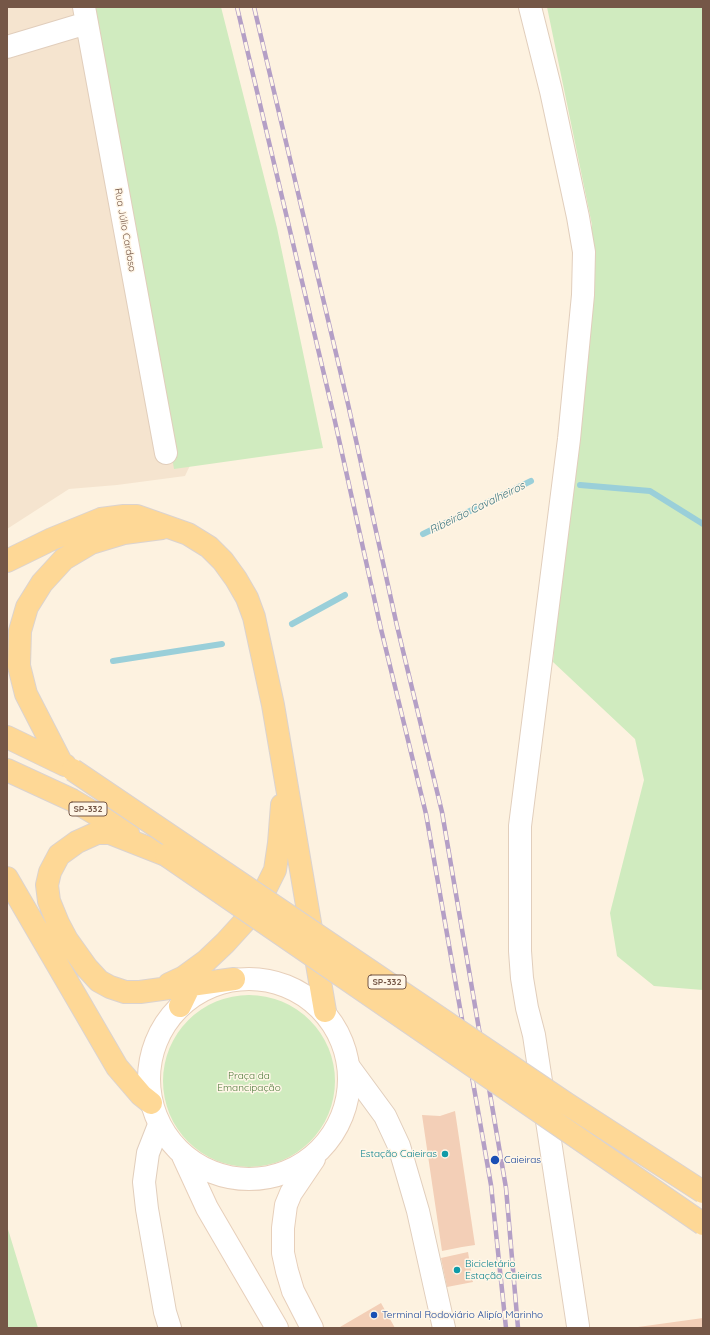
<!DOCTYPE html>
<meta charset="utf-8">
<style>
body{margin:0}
#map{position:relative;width:710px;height:1335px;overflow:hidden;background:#fdf2e0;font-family:Quicksand,sans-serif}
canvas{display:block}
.frame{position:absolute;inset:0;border:8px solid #755747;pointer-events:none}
</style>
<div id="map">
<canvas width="710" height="1335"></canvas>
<div class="frame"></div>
</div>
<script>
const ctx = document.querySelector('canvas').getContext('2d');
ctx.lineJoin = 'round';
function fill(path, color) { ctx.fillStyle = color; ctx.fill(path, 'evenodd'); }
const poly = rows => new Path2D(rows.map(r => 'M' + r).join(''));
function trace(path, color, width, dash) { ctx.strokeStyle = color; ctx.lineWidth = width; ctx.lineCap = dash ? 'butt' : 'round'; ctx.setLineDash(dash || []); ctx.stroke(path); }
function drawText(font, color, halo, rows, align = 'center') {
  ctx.font = font + ' Quicksand,sans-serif'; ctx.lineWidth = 3; ctx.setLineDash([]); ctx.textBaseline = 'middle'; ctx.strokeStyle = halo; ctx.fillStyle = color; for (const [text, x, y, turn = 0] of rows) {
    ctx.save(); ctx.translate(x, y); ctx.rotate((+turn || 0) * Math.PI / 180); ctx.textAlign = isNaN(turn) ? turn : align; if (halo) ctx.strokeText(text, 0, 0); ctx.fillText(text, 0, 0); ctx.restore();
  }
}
fill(poly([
 [7,7,162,7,194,457,185,476,117,485,69,489,7,529]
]), '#f5e4cf');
fill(poly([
 [87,7,221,7,277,228,323,448,174,469,125,168],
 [547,7,703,7,703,990,654,986,617,956,610,913,644,780,635,739,553,662,592,225],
 '163 1081a86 86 0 1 1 172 0a86 86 0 1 1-172 0Z',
 [7,1226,38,1328,7,1328]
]), '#d0ebbf');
trace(poly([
 [580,485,650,491,703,524],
 [423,534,531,481],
 [292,624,345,595],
 [113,661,222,644]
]), '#9acfd9', 6);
fill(poly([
 [455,1111,475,1245,462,1247,442,1251,422,1115,440,1116],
 [468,1252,473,1282,447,1287,441,1258],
 [381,1303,395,1328,340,1328,340,1327],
 [703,1318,703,1328,638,1328,638,1327]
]), '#f3cfb7');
const street = poly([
 [84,7,166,453],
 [530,7,551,91,578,217,584,252,583,295,569,439,520,826,520,951,522,978,527,1008,534,1035,578,1326],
 [7,47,87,23],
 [349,1067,385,1116,399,1146,418,1211,444,1328],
 [159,1125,148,1153,144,1182,147,1209,165,1312,170,1328]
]);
const secondary = poly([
 '149 1079a100 100 0 1 1 200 0a100 100 0 1 1-200 0Z',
 [183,1156,207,1208,277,1328],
 [312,1328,293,1291,287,1271,283,1253,283,1228,286,1205,291,1193,314,1159]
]);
const primary = poly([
 [7,561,52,539,101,519,124,516,137,516,188,534,209,547,223,561,236,579,247,598,254,617,273,705,325,1011],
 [7,737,65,765],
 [61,762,26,694,19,666,20,631,27,607,42,583,64,559,91,543,124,533,162,528],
 [7,770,72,800,128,833],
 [166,855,110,833,97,833,77,842,59,855,50,872,47,885,49,901,58,923,67,940,87,968,99,981,110,987,125,992,140,992,234,979],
 [7,878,117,1067,141,1095,151,1103],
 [169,984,184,977,206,961,225,943,245,921,264,892,275,870,279,843,282,805],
 [180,1006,195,975]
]);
trace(street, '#e1cebc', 24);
trace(secondary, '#e7cfba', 24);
trace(primary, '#dbd3cf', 24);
trace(street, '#fff', 22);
trace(secondary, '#fff', 22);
trace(primary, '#fed896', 22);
const rail = poly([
 [237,7,332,408,381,629,426,814,491,1185,506,1328],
 [254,7,348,404,397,626,442,812,506,1188,518,1328]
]);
trace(rail, '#b49fc6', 4.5);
trace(rail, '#fff6e7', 3, [9]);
const primaryBridge = poly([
 [73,770,567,1104,703,1192],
 [166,855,703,1224]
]);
trace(primaryBridge, '#dbd3cf', 24, []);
trace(primaryBridge, '#fed896', 22);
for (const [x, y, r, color] of [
 [445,1154,4,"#0f9aa8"],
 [495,1160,5,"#1a4fb4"],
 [457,1270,4,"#0f9aa8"],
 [374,1315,4,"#1a4fb4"]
]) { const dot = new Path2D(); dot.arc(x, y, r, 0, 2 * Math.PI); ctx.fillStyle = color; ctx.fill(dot); trace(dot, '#fff6e7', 1.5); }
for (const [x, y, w] of [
 [88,809,38],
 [387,982,38]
]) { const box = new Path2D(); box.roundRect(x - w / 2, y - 7, w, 14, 3); ctx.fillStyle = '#fff6e7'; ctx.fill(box); trace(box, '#755747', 1); }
drawText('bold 9px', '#755747', null, [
 ["SP-332",88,809],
 ["SP-332",387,982]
]);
drawText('10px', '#755747', '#fff6e7', [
 ["Rua Júlio Cardoso",125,230,80]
]);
drawText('10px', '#507b3e', '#fff6e7', [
 ["Praça da",249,1076],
 ["Emancipação",249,1088]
]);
drawText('10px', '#0d838f', '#fff6e7', [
 ["Estação Caieiras",437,1154],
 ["Bicicletário",465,1264,"left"],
 ["Estação Caieiras",465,1276,"left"]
], 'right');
drawText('10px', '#164399', '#fff6e7', [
 ["Caieiras",504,1160],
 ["Terminal Rodoviário Alipío Marinho",382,1315]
], 'left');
drawText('italic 11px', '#3d7782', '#fff6e7', [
 ["Ribeirão Cavalheiros",477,508,-26]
]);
</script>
